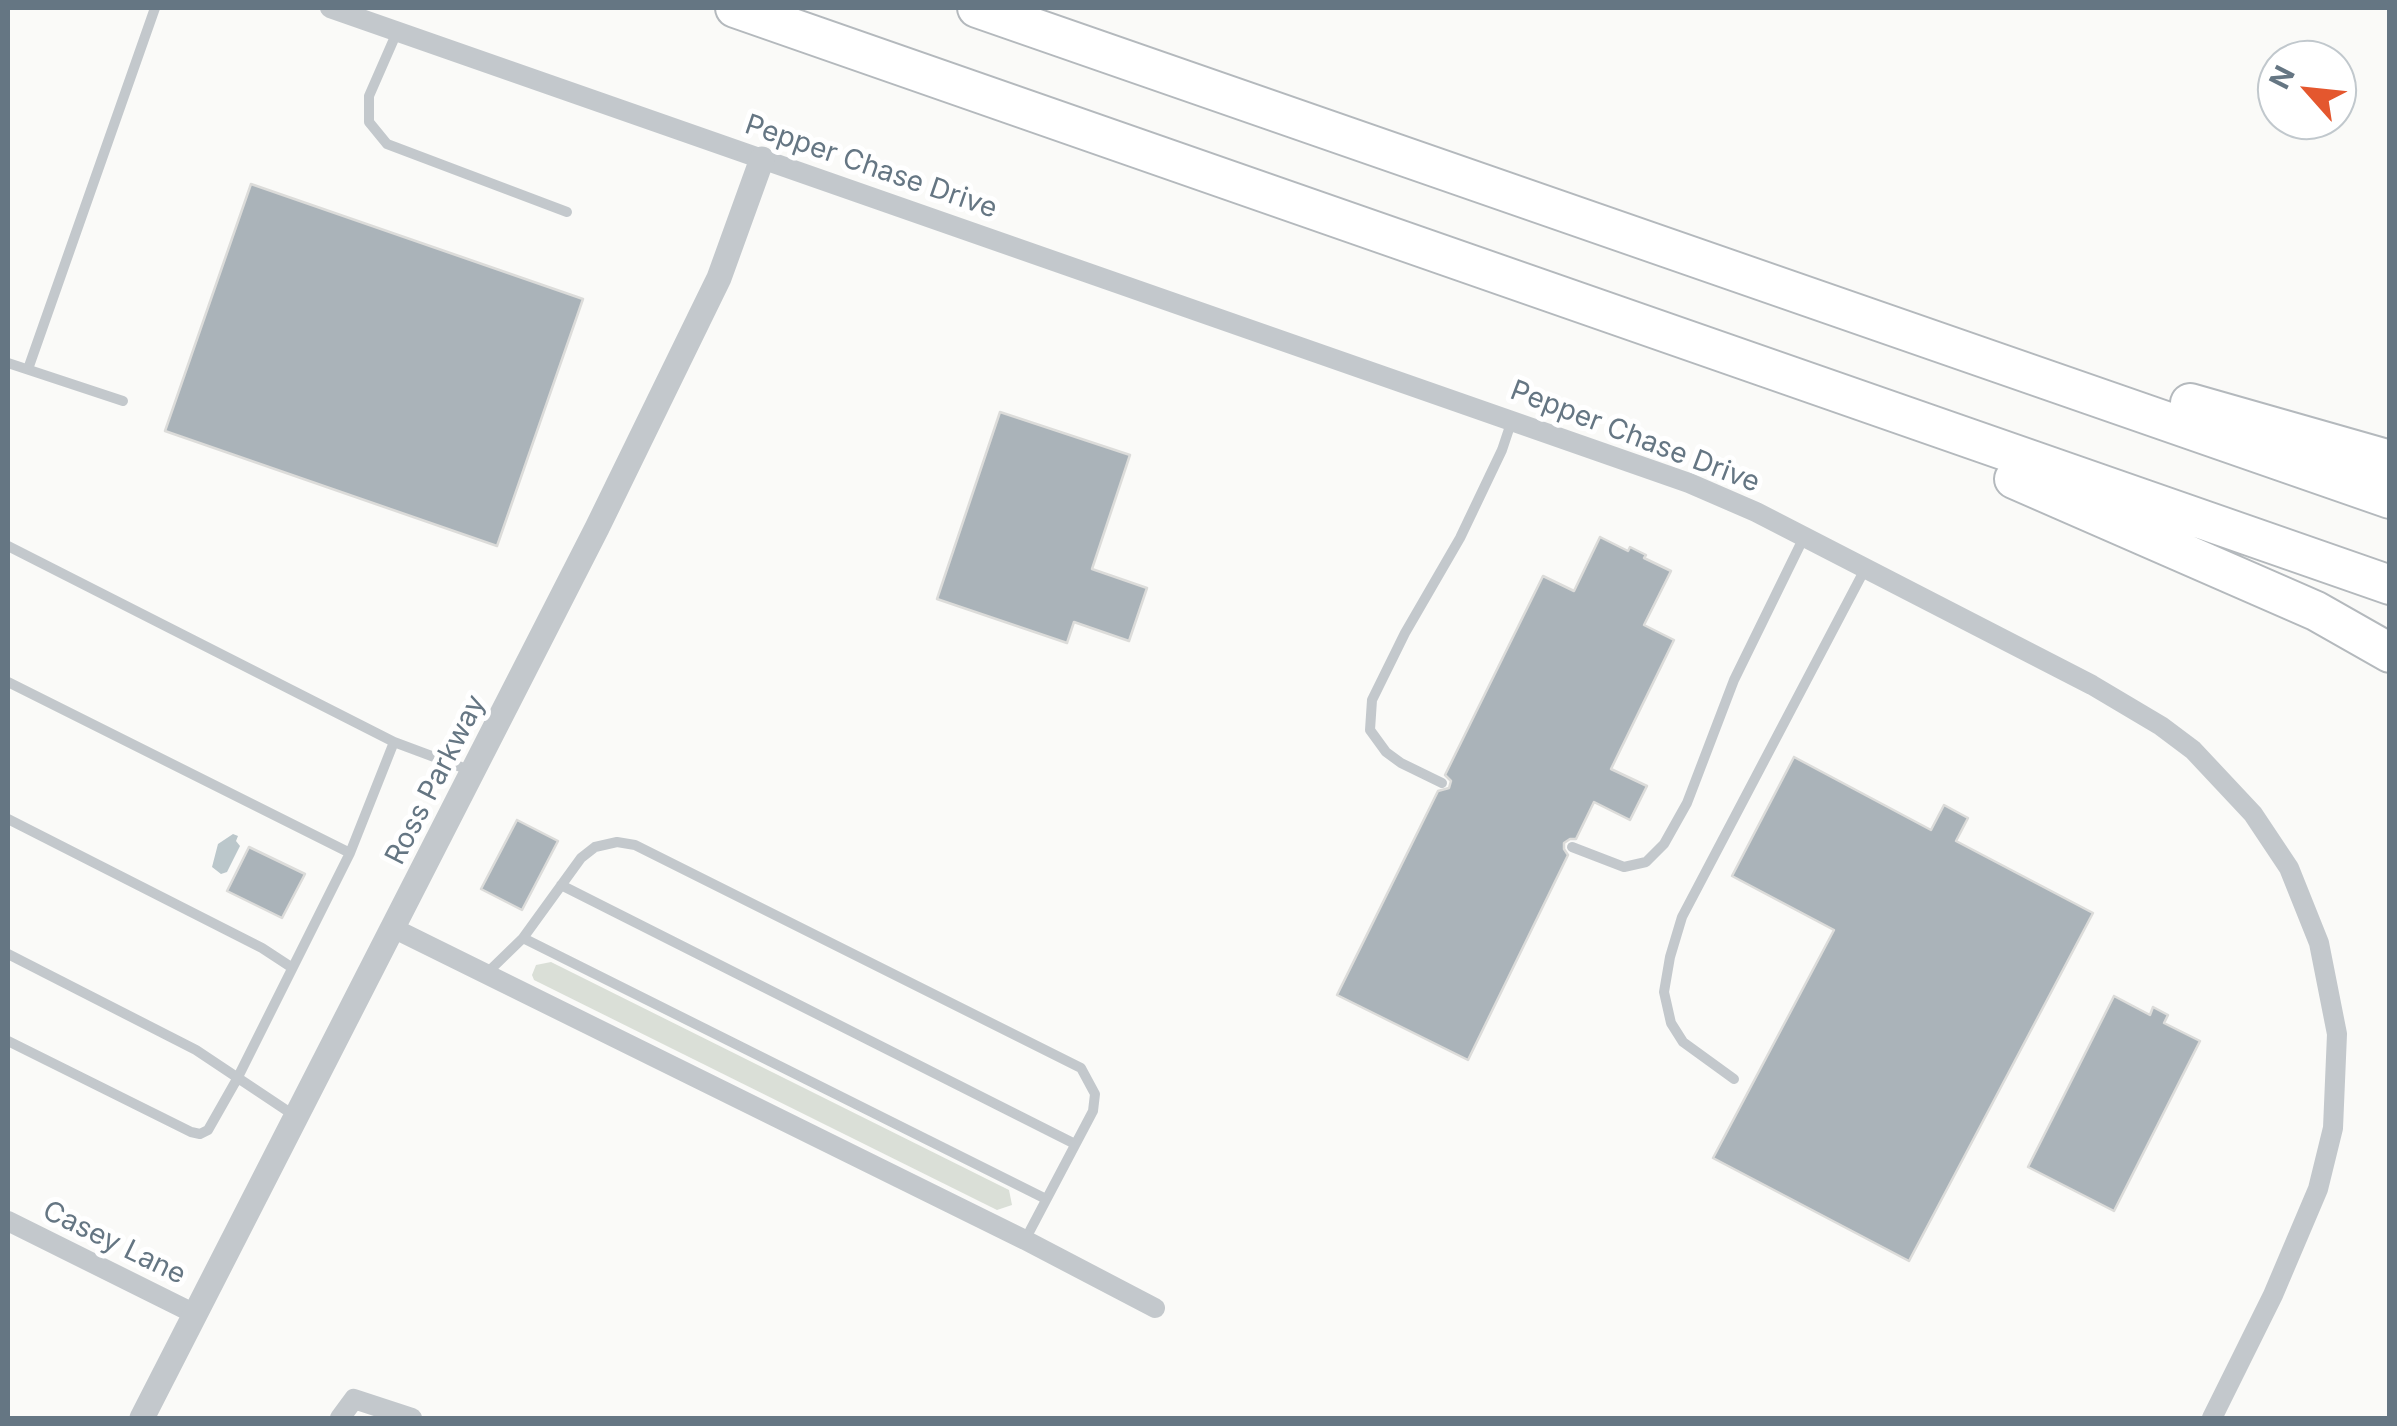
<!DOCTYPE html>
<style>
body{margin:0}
#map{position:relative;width:2397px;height:1426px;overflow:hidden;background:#fafaf8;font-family:Inter,sans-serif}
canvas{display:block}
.frame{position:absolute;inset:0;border:10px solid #657683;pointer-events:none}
.north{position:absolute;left:2257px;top:40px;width:100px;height:100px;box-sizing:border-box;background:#fff;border:2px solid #c1c8cd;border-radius:50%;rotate:297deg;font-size:28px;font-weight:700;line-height:40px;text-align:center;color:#657683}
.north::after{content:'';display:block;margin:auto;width:35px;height:45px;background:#e4572e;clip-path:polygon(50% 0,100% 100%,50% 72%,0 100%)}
</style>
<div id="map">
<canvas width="2397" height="1426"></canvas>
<div class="frame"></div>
<div class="north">N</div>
</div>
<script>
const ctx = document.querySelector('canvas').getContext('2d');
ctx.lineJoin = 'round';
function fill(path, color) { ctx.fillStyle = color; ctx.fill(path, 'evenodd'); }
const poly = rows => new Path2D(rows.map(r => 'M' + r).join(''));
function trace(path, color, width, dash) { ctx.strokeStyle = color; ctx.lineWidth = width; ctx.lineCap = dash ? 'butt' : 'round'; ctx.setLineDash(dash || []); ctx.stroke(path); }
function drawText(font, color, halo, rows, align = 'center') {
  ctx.font = font + ' Inter,sans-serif'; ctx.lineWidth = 10; ctx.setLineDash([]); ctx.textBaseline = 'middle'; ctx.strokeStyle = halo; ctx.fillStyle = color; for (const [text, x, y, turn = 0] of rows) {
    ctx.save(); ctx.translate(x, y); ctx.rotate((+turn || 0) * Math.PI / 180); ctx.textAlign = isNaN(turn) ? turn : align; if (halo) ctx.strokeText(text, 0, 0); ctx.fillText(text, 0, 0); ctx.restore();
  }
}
fill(poly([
 [551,962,1009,1190,1012,1205,997,1210,534,980,532,975,536,965]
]), '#dadfd7');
fill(poly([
 [233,834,238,836,236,841,240,846,227,872,221,874,212,867,218,844]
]), '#bbc7cb');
const building = poly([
 [251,184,583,299,497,546,165,431,251,184],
 [1000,412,1130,455,1092,569,1147,588,1129,641,1074,622,1067,643,937,599,1000,412],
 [1600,537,1628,551,1630,547,1646,555,1644,558,1671,571,1644,625,1674,640,1611,769,1647,786,1630,820,1594,802,1576,839,1570,839,1564,843,1564,849,1568,855,1468,1060,1337,995,1438,791,1449,788,1451,781,1445,775,1543,576,1574,591,1600,537],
 [1794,757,1931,830,1944,805,1968,818,1956,841,2093,913,1909,1261,1713,1158,1834,930,1732,876,1794,757],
 [517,820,558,841,522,910,481,889,517,820],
 [249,847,305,874,282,918,227,891,249,847],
 [2114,996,2150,1015,2153,1007,2168,1015,2164,1023,2200,1041,2114,1211,2028,1167,2114,996]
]);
fill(building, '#aab3b9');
trace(building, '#dcdcda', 2.5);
const motorway = poly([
 [735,8,2390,585],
 [977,8,2390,499],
 [2190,403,2390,460],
 [2014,479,2316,611,2390,653]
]);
trace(motorway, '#b4b9bd', 42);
trace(poly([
 [397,32,369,96,369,122,387,144,567,212],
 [8,363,123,401],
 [28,369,155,8],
 [8,546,394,742,469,770],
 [8,682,350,853],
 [1442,783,1401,763,1386,752,1370,730,1372,700,1405,633,1460,538,1502,450,1512,420],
 [8,819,262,948,291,967],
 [1572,847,1624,867,1646,862,1664,844,1687,803,1734,680,1804,537],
 [561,885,1075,1144],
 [523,938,1046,1199],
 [8,954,196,1050,295,1116],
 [487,973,523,938,581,858,595,847,617,842,635,845,1081,1068,1095,1094,1093,1111,1025,1240],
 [8,1041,191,1132,200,1134,208,1130,237,1079,350,853,394,742],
 [1734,1079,1683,1042,1671,1023,1664,992,1670,957,1682,917,1865,569]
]), '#c3c8cc', 10);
trace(poly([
 [330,8,1689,483,1756,512,2092,685,2161,726,2193,750,2253,814,2289,868,2319,943,2337,1034,2333,1128,2318,1189,2273,1295,2212,1418],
 [393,928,1025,1240,1155,1308],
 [8,1221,195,1314],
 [340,1418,354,1399,412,1418]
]), '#c3c8cc', 20);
trace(poly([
 [142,1418,597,528,719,278,762,159]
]), '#c3c8cc', 25);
trace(motorway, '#fff', 38);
drawText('28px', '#657683', '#fff', [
 ["Pepper Chase Drive",871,167,19],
 ["Pepper Chase Drive",1635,437,21],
 ["Ross Parkway",436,780,-63],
 ["Casey Lane",114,1243,26]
]);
</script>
